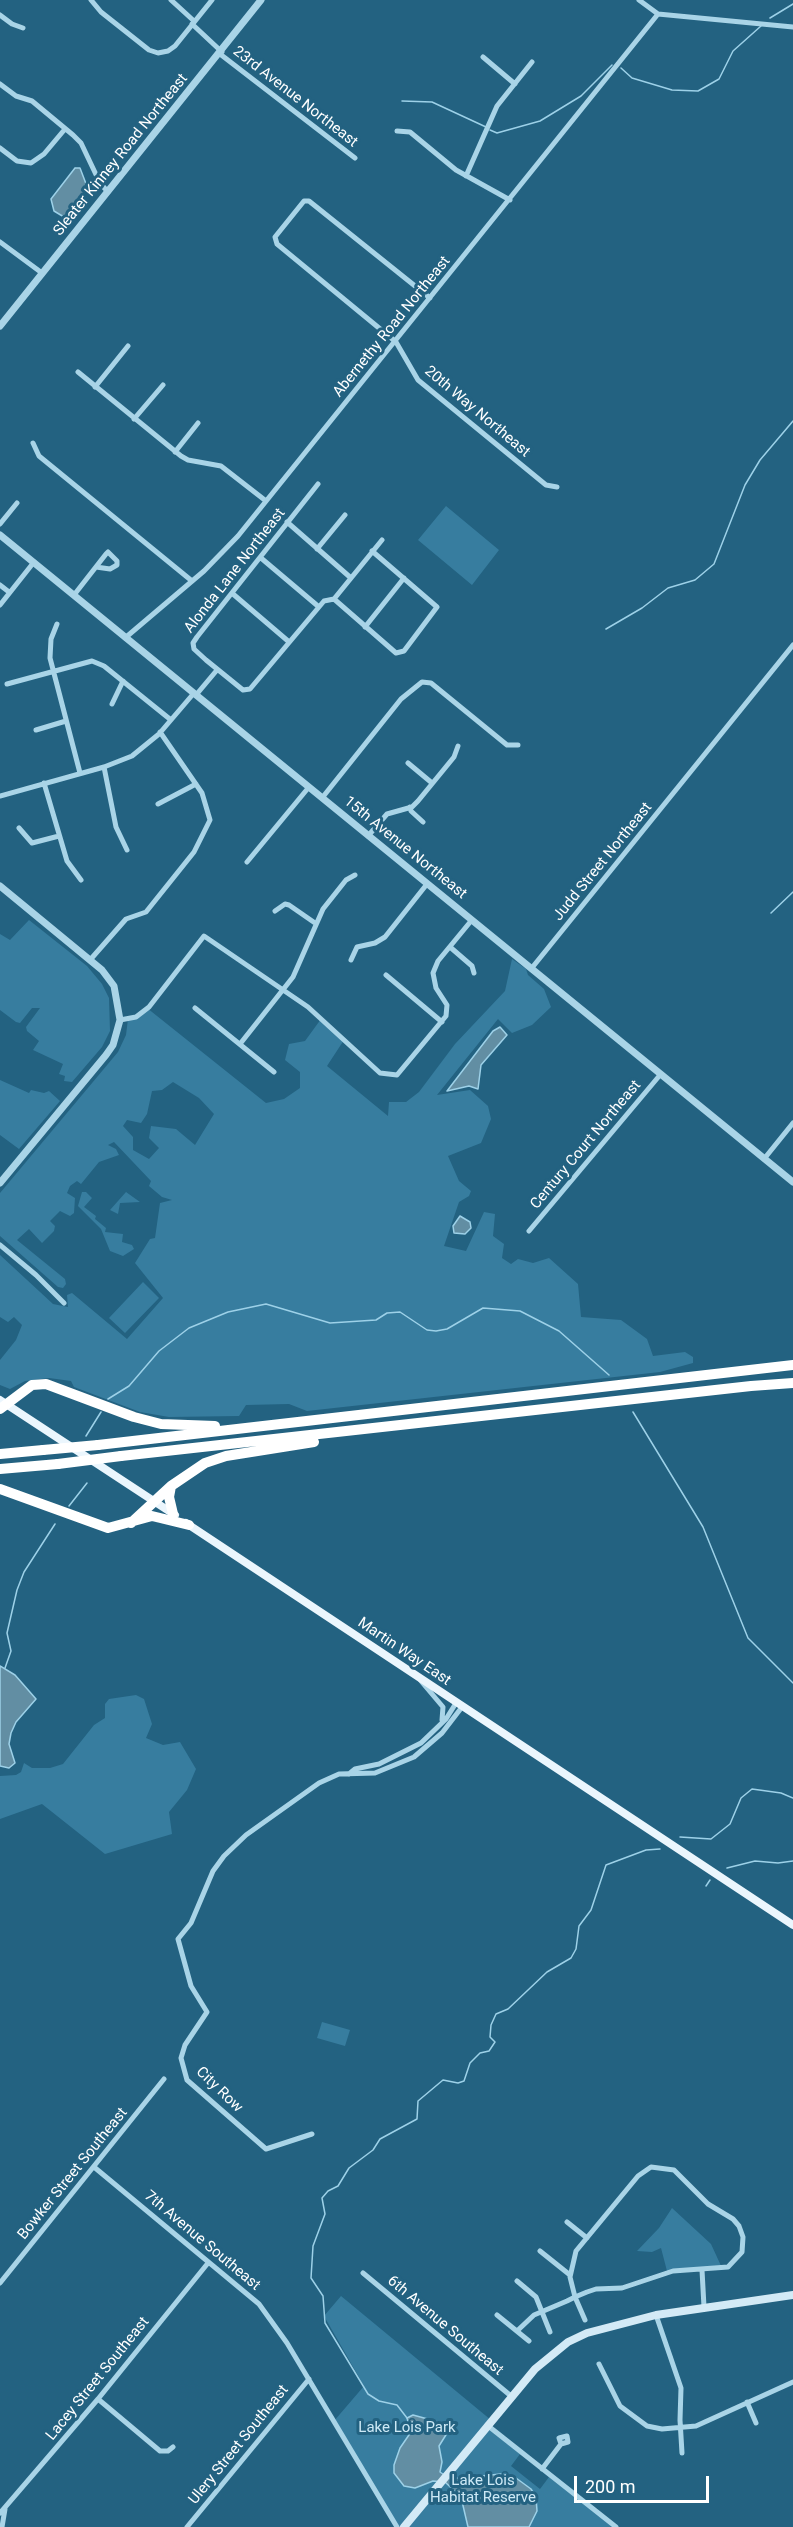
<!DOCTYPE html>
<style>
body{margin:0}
#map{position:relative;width:793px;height:2527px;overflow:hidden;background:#236281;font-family:Roboto,sans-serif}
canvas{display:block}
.scale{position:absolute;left:574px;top:2476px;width:135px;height:27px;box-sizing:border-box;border:3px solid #fff;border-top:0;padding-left:8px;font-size:18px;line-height:21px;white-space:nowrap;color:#fff;-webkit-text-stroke:4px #236281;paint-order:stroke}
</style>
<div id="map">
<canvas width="793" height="2527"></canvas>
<div class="scale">200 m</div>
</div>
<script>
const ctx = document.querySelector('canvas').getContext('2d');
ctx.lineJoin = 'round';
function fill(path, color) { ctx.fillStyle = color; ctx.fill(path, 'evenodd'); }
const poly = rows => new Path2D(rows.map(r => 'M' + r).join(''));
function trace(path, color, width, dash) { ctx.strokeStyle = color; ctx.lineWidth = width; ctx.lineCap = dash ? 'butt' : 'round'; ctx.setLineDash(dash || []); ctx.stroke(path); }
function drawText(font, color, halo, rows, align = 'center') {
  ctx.font = font + ' Roboto,sans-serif'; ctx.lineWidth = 6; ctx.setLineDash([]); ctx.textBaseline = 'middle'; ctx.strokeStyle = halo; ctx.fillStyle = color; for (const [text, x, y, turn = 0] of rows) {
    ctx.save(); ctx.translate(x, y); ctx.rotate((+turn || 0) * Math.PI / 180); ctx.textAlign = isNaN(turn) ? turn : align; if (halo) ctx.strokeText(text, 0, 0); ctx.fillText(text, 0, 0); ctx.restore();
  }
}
fill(poly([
 [446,506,499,550,472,585,418,540],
 [29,920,87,966,102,984,109,998,110,1031,102,1047,72,1082,64,1081,65,1076,59,1074,63,1064,33,1050,39,1041,27,1031,26,1027,40,1008,32,1008,20,1023,16,1022,0,1010,0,934,10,940],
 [512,959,526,969,528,975,544,989,551,1007,532,1025,512,1033,498,1019,437,1095,470,1090,488,1106,491,1119,481,1143,448,1156,459,1181,471,1191,469,1196,459,1202,444,1246,466,1251,484,1212,495,1214,493,1236,504,1244,502,1258,511,1264,518,1259,533,1263,549,1258,578,1284,581,1317,621,1320,647,1339,653,1356,685,1352,693,1357,693,1363,660,1372,307,1411,289,1404,246,1405,239,1416,169,1417,140,1412,74,1387,71,1381,49,1378,25,1381,10,1389,0,1385,0,1360,16,1340,22,1325,14,1317,8,1322,0,1317,0,1255,53,1304,68,1307,67,1295,72,1293,127,1339,163,1298,135,1263,150,1239,155,1238,160,1203,172,1200,162,1197,149,1186,151,1181,114,1142,108,1145,116,1149,119,1155,99,1162,81,1184,77,1181,70,1186,67,1193,75,1198,74,1213,70,1216,60,1211,50,1221,55,1226,54,1231,42,1243,29,1229,17,1240,65,1279,66,1284,63,1288,58,1287,0,1236,0,1193,118,1052,126,1035,128,1019,147,1008,266,1103,284,1099,300,1088,300,1072,285,1060,289,1044,305,1041,321,1019,344,1040,327,1066,388,1116,389,1102,406,1102,419,1092,455,1044,505,991],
 [173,1082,199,1098,214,1114,195,1145,176,1129,151,1126,149,1138,159,1148,149,1159,133,1150,133,1137,123,1126,127,1120,141,1123,147,1114,152,1091,162,1090],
 [0,1080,29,1093,31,1090,44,1093,49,1091,60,1101,19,1149,0,1135],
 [82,1192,86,1192,92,1198,84,1207,96,1216,95,1219,106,1228,105,1232,123,1234,122,1242,132,1245,134,1249,123,1256,110,1251,101,1229,78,1206],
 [126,1192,140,1202,120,1203,118,1214,110,1210],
 [143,1282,159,1298,125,1333,109,1318],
 [136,1695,144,1699,152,1724,146,1738,163,1745,180,1742,196,1769,187,1790,169,1812,172,1834,105,1854,42,1804,0,1819,0,1776,16,1775,21,1772,24,1763,32,1768,50,1768,63,1764,94,1725,105,1718,105,1704,109,1699],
 [322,2022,350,2030,345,2046,317,2038],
 [672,2208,711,2244,722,2268,667,2271,661,2248,652,2252,637,2251,659,2228],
 [341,2296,491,2420,488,2427,520,2454,511,2466,540,2489,549,2477,612,2527,397,2527,334,2421,364,2386,324,2316]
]), '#377d9f');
const water = poly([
 [75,168,80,168,88,189,67,218,64,217,54,211,51,199,75,168],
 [500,1027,507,1035,481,1065,478,1089,469,1086,447,1091,493,1031,500,1027],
 [460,1216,470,1222,471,1228,465,1234,454,1233,453,1226,460,1216],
 [0,1666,15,1675,36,1699,16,1722,11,1733,9,1744,15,1763,9,1768,0,1766,0,1666],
 [413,2415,435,2421,449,2430,439,2446,442,2462,440,2472,450,2479,501,2474,516,2478,531,2489,536,2497,537,2511,529,2527,468,2527,461,2497,445,2482,433,2481,415,2488,404,2486,394,2473,394,2465,400,2448,411,2432,407,2418,413,2415]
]);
fill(water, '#628ea3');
trace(water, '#9dd1e8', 1.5);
trace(poly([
 [770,18,793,4],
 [621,68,632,78,672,90,698,91,719,79,733,51,761,26],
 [402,101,432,102,486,127],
 [490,130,497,133,540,121,581,96,612,65],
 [606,629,642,608,668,588,695,580,714,564,745,485,760,460,793,421],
 [771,913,793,892],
 [108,1399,129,1386,159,1351,189,1328,228,1312,266,1304,330,1323,376,1320,387,1313,400,1312,427,1330,436,1331,447,1329,483,1308,520,1311,559,1331,609,1375],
 [633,1412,703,1527,748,1638,793,1683],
 [86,1436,101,1412],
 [69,1506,87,1483],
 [5,1668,11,1651,7,1633,17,1590,24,1572,55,1524],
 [680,1837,711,1839,730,1824,741,1798,752,1789,781,1793,793,1798],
 [727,1868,755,1861,778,1863,793,1861],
 [706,1886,710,1880],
 [407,2418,397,2405,379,2401,368,2394,325,2323,323,2296,311,2278,313,2246,325,2214,322,2198,328,2191,338,2186,349,2168,373,2150,380,2139,417,2119,418,2101,443,2080,458,2083,464,2081,470,2063,480,2053,489,2051,495,2042,490,2037,491,2025,496,2014,508,2009,547,1972,571,1958,576,1949,579,1926,591,1910,606,1865,646,1850,660,1849]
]), '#9dd1e8', 1.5);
trace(poly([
 [91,0,101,12,149,50,158,53,168,51,175,46,212,0],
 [171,0,194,21],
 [639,0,658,14],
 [658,14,793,27],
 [0,15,12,24,23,28],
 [192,24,222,52],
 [220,54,355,158],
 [483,57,515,84],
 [0,84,16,96,32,101,73,135,81,143,100,183,108,192],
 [397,131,410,132,456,170,510,200],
 [0,148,17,161,31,163,44,154,65,129],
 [466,176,497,106,532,62],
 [0,242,42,273],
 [430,298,309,201,304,201,275,237,277,244,396,342,418,380,546,485,557,487],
 [78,372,181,456,188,460,221,466,266,501],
 [95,387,128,346],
 [134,419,163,385],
 [33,443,39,456,192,581],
 [175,452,198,423],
 [318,484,197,637,193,643,194,649,206,660,243,690,250,689,324,601,334,599,382,540],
 [287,522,351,578],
 [0,524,17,503],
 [317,549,345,515],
 [261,558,319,607],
 [0,585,9,592],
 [233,594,288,641],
 [74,595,106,554,108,552,117,561,117,565,110,569,96,567],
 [334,599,396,653,404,651,437,607,372,551],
 [0,605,34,562],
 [57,624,51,639,50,658,80,773],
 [365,627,404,578],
 [125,638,204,571,238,536,658,14],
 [7,684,92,661,104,666,171,720],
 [196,695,217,670],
 [112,704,123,681],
 [36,730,66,721],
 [408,763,432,783],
 [104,767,116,827,127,850],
 [44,783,67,861,81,880],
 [0,796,104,767,132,756,159,734,194,693],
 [322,798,401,699,422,682,431,683,507,745,518,745],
 [158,804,196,784],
 [410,807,411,811,423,822],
 [19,828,32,843,59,836],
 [368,836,387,814,412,807,418,801,454,757,458,746],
 [247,862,309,787],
 [275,911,285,904,289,905,315,923],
 [450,947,472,966,474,973],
 [90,960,126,919,146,912,194,852,210,820,202,793,160,732],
 [351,960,357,947,375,943,385,937,427,884],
 [531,969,793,645],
 [386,975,442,1022],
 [195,1008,274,1072],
 [120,1020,136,1017,149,1007,204,936,308,1007,380,1073,397,1075,446,1016,447,1005,436,988,433,973,438,961,471,921],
 [240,1044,293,977,323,909,346,880,355,875],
 [764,1159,793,1123],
 [529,1231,660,1075],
 [0,1245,36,1275,64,1303],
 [421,1681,443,1707,442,1720],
 [349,1774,355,1769,379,1764,421,1743,446,1719,456,1703],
 [312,2134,266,2149,187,2080,181,2058,185,2045,207,2012,191,1986,178,1939,191,1923,213,1871,224,1856,246,1835,319,1783,339,1774,375,1773,414,1757,442,1733,462,1707],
 [94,2167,259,2304,287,2343,397,2527],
 [567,2222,587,2238],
 [540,2251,570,2275],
 [702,2270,704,2307],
 [363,2273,511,2396],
 [517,2281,536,2297,550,2332],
 [0,2283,164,2079],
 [497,2315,529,2341],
 [656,2315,681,2388,680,2420,682,2453],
 [517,2331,534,2315,567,2301,575,2297,587,2292,596,2289,622,2288,673,2271,728,2267,742,2252,743,2237,739,2226,733,2219,708,2204,674,2170,651,2167,638,2176,576,2251,570,2277,575,2297,585,2320],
 [599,2364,620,2406,647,2426,662,2429,696,2426,793,2382],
 [98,2399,160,2451,168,2451,173,2447],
 [747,2402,756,2423],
 [487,2425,616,2527],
 [542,2469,561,2444,559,2438,567,2436,568,2442,561,2444],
 [0,2513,98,2399,208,2263],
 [2,2527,5,2509],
 [187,2527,309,2379]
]), '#a9d4e7', 5);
trace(poly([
 [0,326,261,0],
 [0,535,793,1182],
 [0,886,102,970,114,986,120,1020,113,1045,106,1055,0,1183]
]), '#a9d4e7', 7);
trace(poly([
 [404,2527,535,2369,568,2342,587,2333,656,2315,793,2295]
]), '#d3eaf6', 8);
trace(poly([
 [0,1400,175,1515],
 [186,1523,793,1925]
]), '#ebf6fd', 8);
trace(poly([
 [0,1409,32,1385,46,1384,134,1417,161,1424,215,1426],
 [98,1445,793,1365],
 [0,1454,43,1450],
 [121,1456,751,1386,793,1383],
 [0,1469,58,1464],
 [171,1486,169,1497,173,1514],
 [0,1489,108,1528,152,1516,189,1525],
 [131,1523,171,1486,205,1463,226,1456,314,1442]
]), '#fff', 10);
trace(poly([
 [43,1450,98,1445],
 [58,1464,121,1456]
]), '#fff', 10);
drawText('15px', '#fff', '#236281', [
 ["23rd Avenue Northeast",295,97,38],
 ["Sleater Kinney Road Northeast",121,155,-51],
 ["Abernethy Road Northeast",392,327,-51],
 ["20th Way Northeast",477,412,40],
 ["Alonda Lane Northeast",235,571,-52],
 ["15th Avenue Northeast",405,848,39],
 ["Judd Street Northeast",603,862,-51],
 ["Century Court Northeast",586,1145,-50],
 ["Martin Way East",404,1652,34],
 ["City Row",219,2090,44],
 ["Bowker Street Southeast",73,2174,-51],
 ["7th Avenue Southeast",202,2241,40],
 ["6th Avenue Southeast",445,2326,40],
 ["Lacey Street Southeast",98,2379,-51],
 ["Ulery Street Southeast",239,2445,-51]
]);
drawText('15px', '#cde9f6', '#236281', [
 ["Lake Lois Park",407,2428],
 ["Lake Lois",483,2481],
 ["Habitat Reserve",483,2498]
]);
</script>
